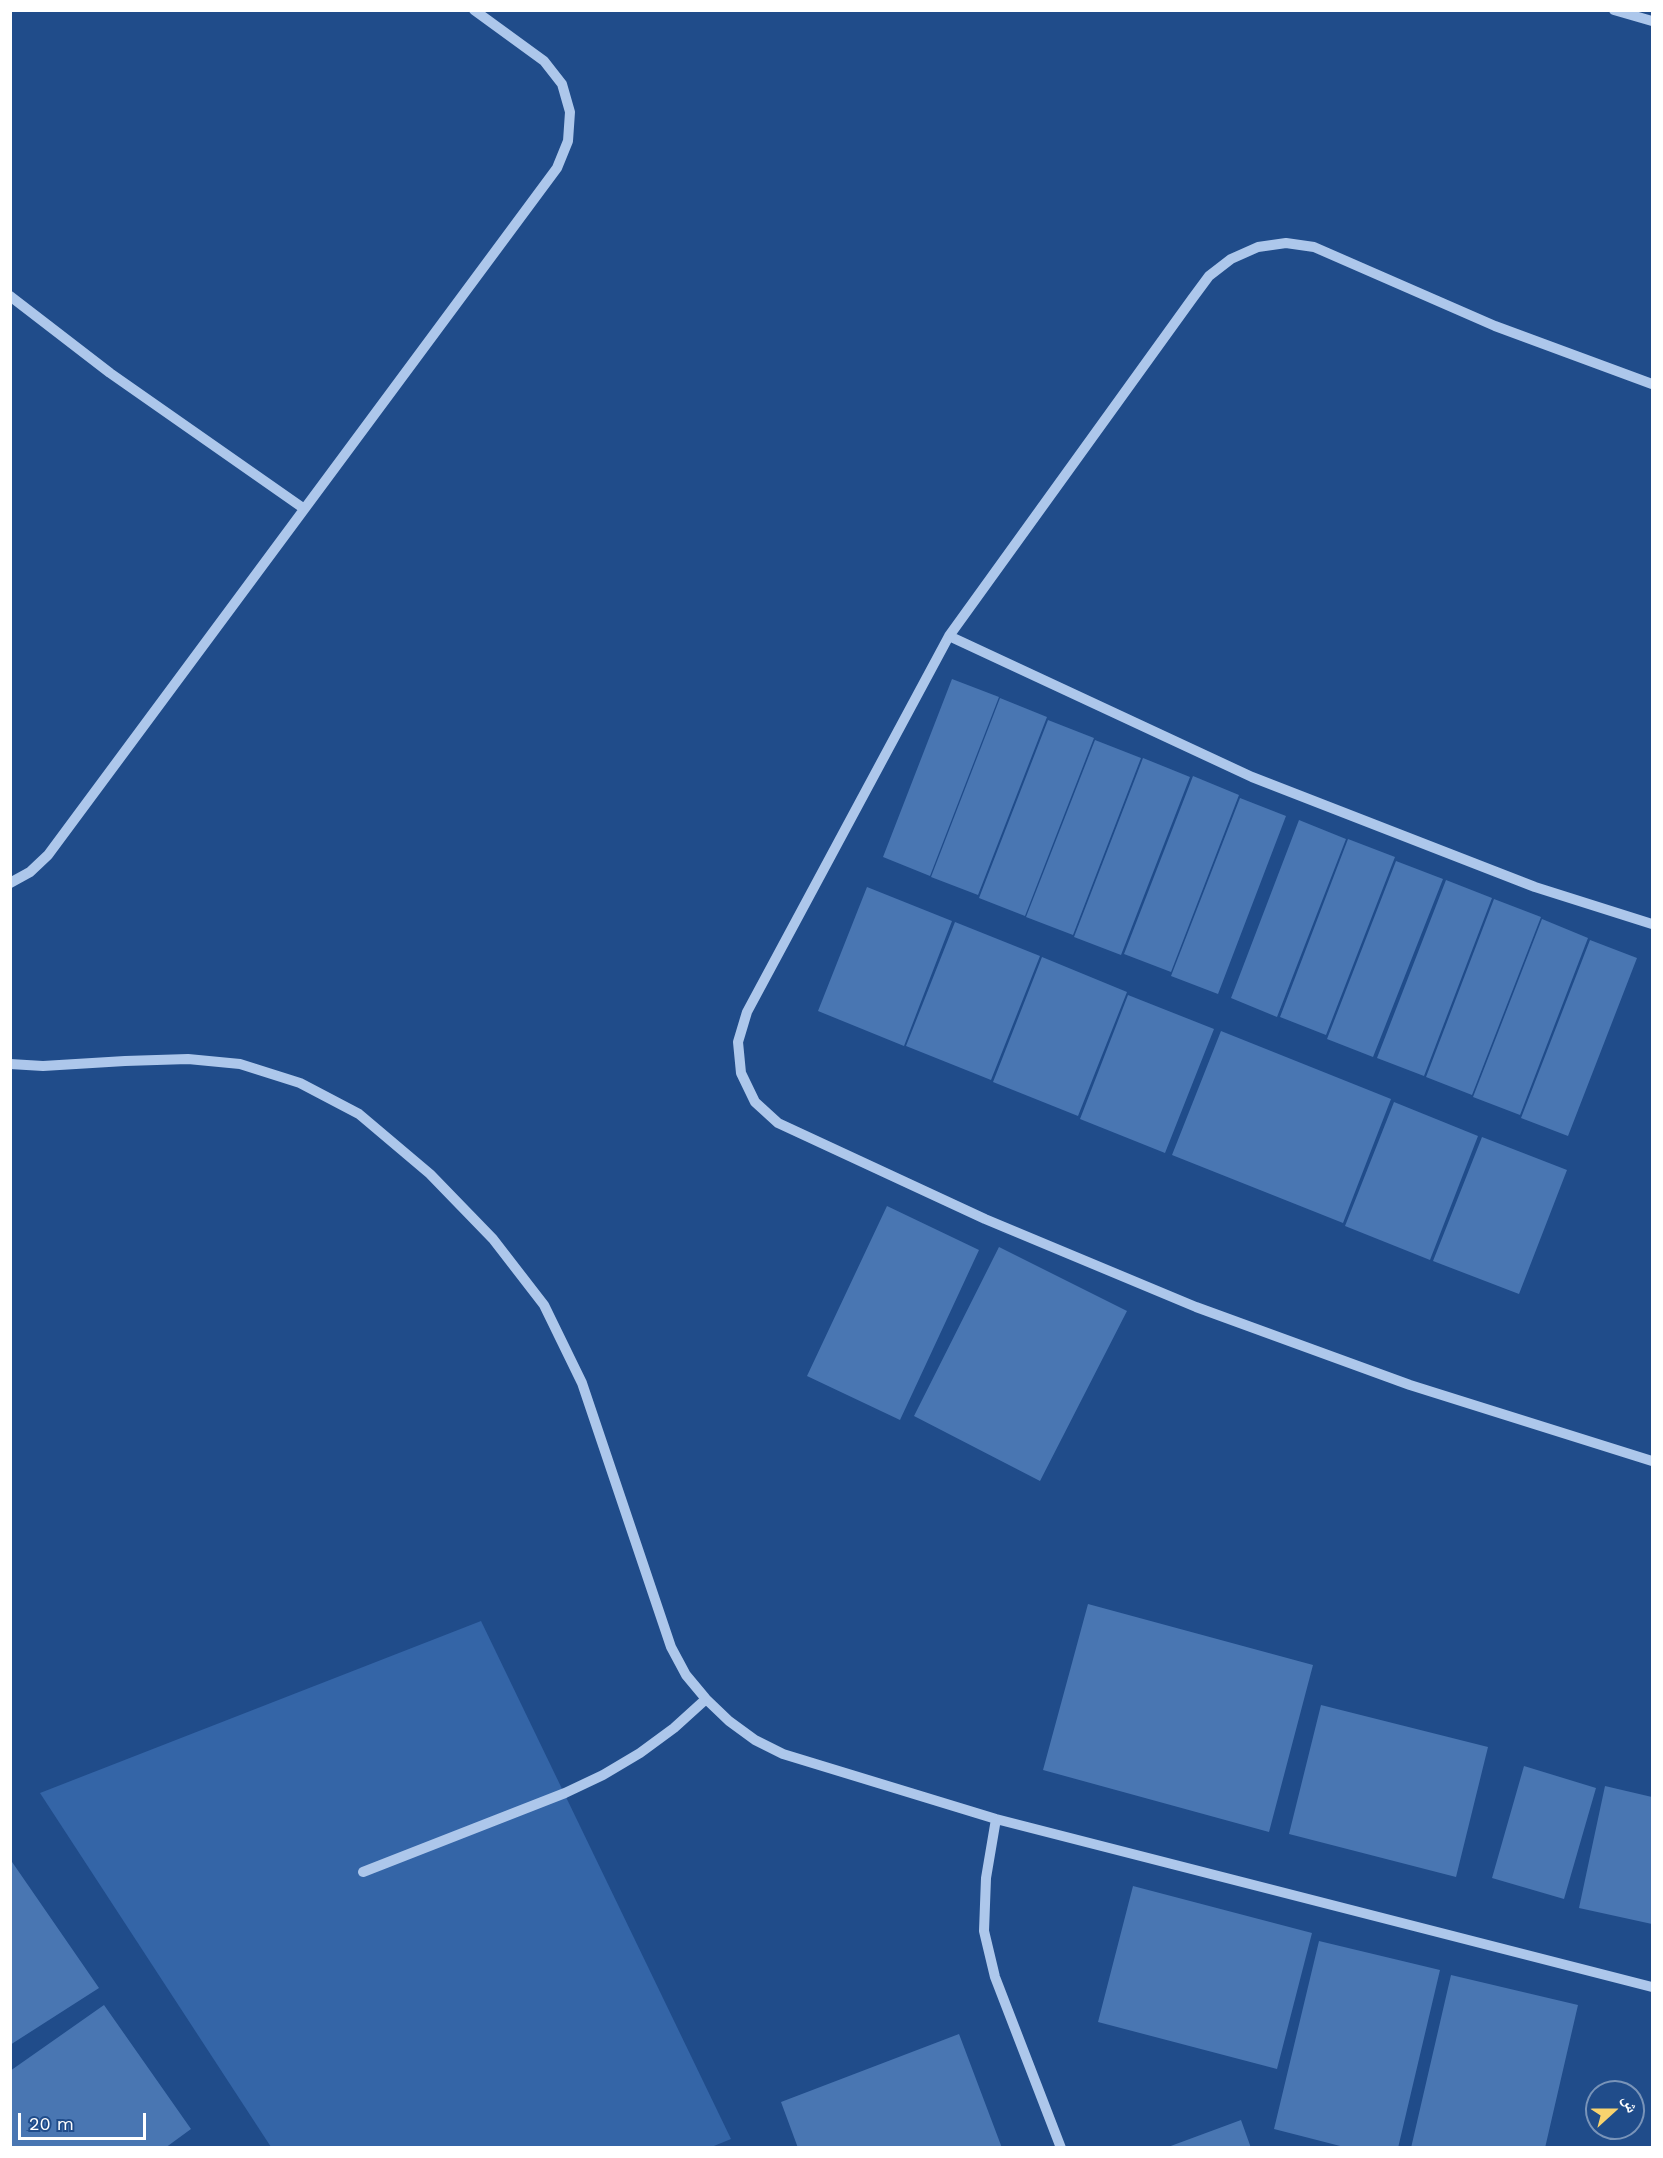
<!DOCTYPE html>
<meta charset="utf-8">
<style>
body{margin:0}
#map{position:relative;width:1663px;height:2158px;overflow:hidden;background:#204c8a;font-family:"Work Sans","Noto Naskh Arabic",sans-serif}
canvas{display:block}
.frame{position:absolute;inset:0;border:12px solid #fff;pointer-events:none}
.north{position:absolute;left:1585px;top:2080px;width:60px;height:60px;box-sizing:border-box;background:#204c8a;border:2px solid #7994b9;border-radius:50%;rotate:69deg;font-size:16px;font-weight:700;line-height:24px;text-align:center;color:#fff}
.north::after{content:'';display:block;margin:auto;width:21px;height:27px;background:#f8d36e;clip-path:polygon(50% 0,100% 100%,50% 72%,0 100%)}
.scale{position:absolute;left:18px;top:2113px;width:128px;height:27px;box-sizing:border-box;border:3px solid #fff;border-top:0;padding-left:8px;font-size:18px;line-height:21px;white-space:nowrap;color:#fff;-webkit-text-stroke:4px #204c8a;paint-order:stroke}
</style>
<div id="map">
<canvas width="1663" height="2158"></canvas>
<div class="frame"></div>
<div class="north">ش</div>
<div class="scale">20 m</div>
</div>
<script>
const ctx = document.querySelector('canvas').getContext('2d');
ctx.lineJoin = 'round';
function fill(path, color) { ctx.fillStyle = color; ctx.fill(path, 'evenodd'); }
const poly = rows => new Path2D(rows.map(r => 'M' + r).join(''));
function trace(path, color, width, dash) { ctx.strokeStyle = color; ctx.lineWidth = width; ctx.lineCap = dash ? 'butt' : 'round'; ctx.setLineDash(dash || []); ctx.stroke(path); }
fill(poly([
 [481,1621,731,2139,709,2148,271,2147,40,1793]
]), '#3465a7');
fill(poly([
 [952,679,999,697,930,876,883,857],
 [1000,698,1047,717,978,895,931,877],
 [1048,720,1094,738,1025,916,979,898],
 [1095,740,1141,758,1073,935,1026,917],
 [1143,758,1190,777,1121,955,1074,937],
 [1193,776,1239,795,1171,972,1124,954],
 [1240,798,1286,816,1218,994,1171,976],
 [1299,820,1346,839,1277,1017,1231,998],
 [1348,839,1395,857,1326,1035,1280,1017],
 [1396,861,1443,879,1373,1057,1327,1039],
 [1446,880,1492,898,1424,1076,1377,1058],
 [867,887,952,921,904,1046,818,1011],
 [1494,899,1541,917,1472,1095,1426,1077],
 [1542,919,1588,938,1520,1115,1473,1097],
 [955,922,1040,956,991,1080,906,1046],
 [1590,940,1637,958,1568,1136,1521,1118],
 [1042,957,1127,992,1078,1116,993,1082],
 [1128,995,1214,1029,1165,1153,1080,1119],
 [1221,1031,1391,1099,1343,1223,1172,1155],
 [1394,1102,1478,1136,1430,1260,1345,1226],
 [1482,1137,1567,1170,1519,1294,1433,1261],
 [887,1206,979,1250,900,1420,807,1376],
 [999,1247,1127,1311,1040,1481,914,1416],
 [1088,1604,1313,1665,1269,1832,1043,1770],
 [1321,1705,1488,1747,1456,1877,1289,1834],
 [1524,1766,1596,1788,1564,1899,1492,1878],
 [1605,1786,1652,1797,1652,1924,1579,1908],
 [10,1859,99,1988,10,2045],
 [1133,1886,1312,1933,1277,2069,1098,2022],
 [1319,1941,1440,1970,1398,2148,1348,2148,1274,2129],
 [1451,1975,1578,2005,1545,2148,1411,2148],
 [104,2005,191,2129,165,2148,10,2148,10,2071],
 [959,2034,1002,2148,798,2148,781,2102],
 [1241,2120,1251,2148,1168,2148,1168,2147]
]), '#4976b2');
trace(poly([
 [1614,10,1652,21],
 [10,296,110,373,303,508],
 [1652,384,1495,326,1314,247,1286,243,1258,247,1231,259,1209,276,1192,299,949,636,747,1012,738,1042,741,1073,755,1102,778,1123,985,1219,1196,1307,1410,1385,1652,1461],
 [949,636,1252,777,1535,887,1652,924],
 [10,883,30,872,48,855,557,168,568,141,570,112,562,84,544,61,474,10],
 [10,1064,43,1066,125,1061,188,1059,240,1064,300,1083,359,1114,430,1174,493,1239,544,1305,582,1383,671,1647,686,1675,706,1699,729,1721,755,1740,783,1754,996,1819,1652,1987],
 [996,1819,986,1878,984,1931,995,1977,1061,2148],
 [363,1872,565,1793,603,1775,640,1753,674,1728,706,1699]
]), '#adc7eb', 10);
</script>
